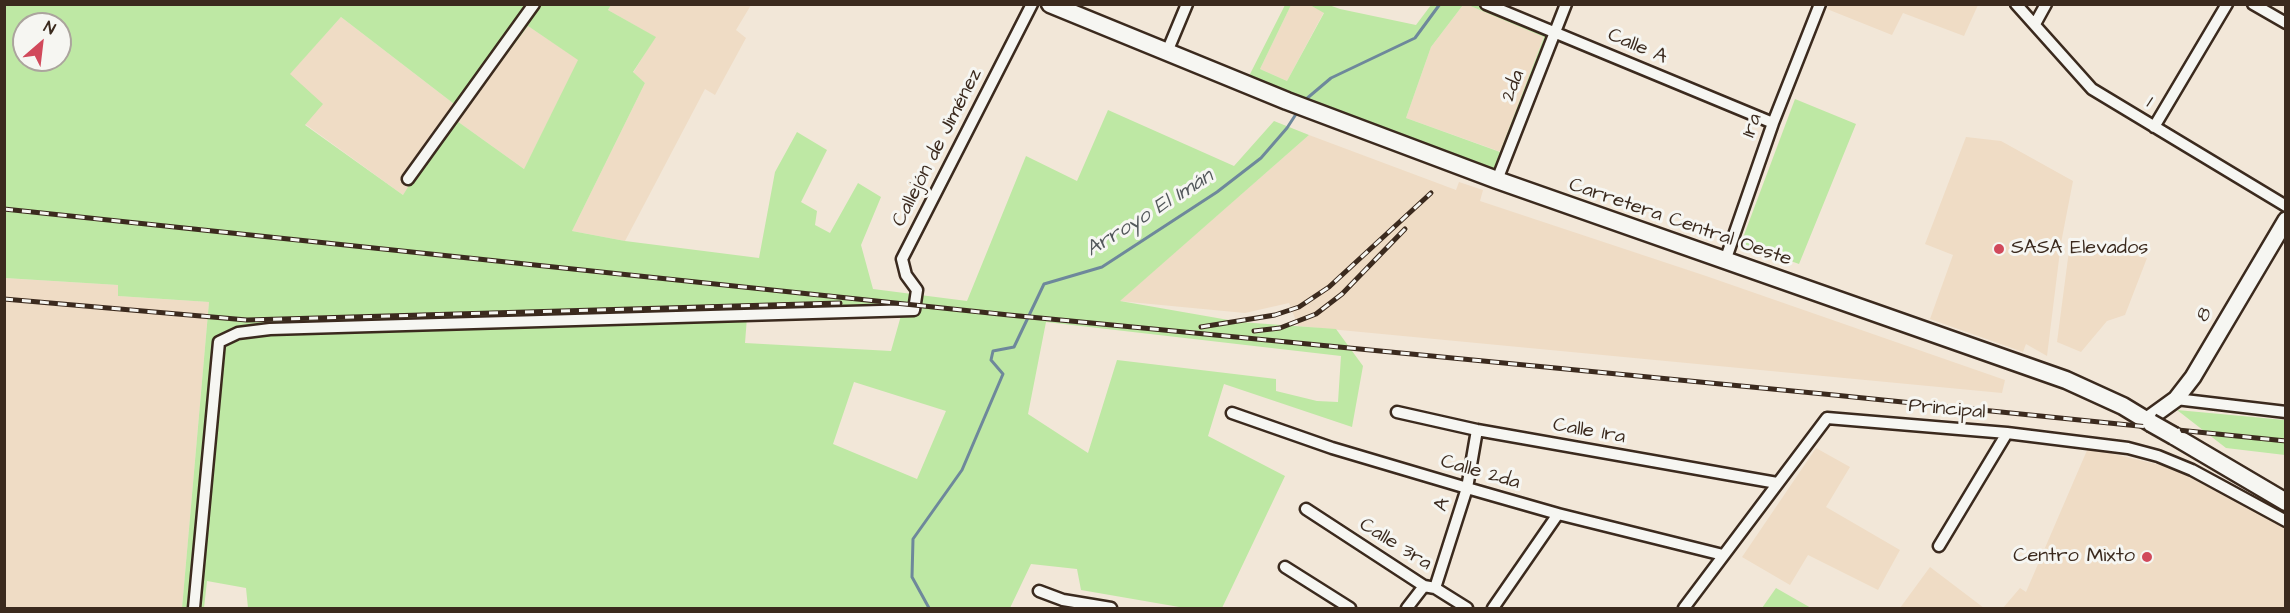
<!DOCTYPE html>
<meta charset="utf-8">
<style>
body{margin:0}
#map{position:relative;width:2290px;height:613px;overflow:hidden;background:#f2e7d8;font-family:"Architects Daughter",sans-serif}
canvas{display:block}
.frame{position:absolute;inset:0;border:6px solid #3b2a1e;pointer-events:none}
.north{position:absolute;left:12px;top:12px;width:60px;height:60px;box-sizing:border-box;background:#f6f6f2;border:2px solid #aba49d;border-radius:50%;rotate:28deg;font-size:16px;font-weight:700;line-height:24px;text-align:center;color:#3b2a1e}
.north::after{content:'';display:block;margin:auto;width:21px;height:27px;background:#d1495b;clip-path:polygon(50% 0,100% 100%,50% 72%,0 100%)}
</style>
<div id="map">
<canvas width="2290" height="613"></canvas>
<div class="frame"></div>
<div class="north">N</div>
</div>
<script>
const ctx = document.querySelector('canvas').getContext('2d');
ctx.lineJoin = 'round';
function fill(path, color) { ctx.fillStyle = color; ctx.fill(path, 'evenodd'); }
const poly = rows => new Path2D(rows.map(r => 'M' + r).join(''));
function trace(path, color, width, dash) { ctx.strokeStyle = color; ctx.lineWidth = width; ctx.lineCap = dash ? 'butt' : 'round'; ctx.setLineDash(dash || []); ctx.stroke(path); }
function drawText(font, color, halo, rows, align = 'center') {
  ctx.font = font + ' "Architects Daughter",sans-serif'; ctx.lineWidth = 6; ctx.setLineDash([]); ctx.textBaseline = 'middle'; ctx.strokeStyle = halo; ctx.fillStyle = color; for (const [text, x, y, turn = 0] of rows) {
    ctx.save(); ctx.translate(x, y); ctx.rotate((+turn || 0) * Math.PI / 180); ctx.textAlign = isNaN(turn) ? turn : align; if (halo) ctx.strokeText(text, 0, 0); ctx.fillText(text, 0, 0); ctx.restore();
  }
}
fill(poly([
 [611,5,751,5,736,30,746,38,715,95,705,89,625,241,572,231,645,83,633,73,655,37,608,10],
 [1291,5,1310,5,1324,12,1287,81,1260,69],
 [1463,5,1468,5,1544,36,1501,152,1406,118,1431,47],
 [1829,5,1829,4,1978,5,1964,36,1903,13,1892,35,1827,9],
 [341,17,458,107,403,195,305,124,289,74],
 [528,26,579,60,524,169,457,121],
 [1309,135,1456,190,1459,182,1483,190,1480,201,1706,276,2005,380,2002,393,1298,326,1289,303,1245,313,1119,301],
 [1966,137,2001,141,2073,181,2061,243,2047,356,2026,344,2023,352,1930,319,1953,255,1925,244],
 [2070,243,2147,258,2125,315,2107,321,2081,352,2057,342],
 [4,278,119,285,118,296,209,302,182,608,5,608],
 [1816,448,1850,467,1826,507,1900,550,1878,590,1808,555,1790,585,1742,557],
 [2088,448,2169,467,2285,526,2285,608,2003,608,2020,588,2026,592],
 [1930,567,1984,608,1900,608]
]), '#efdcc5');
fill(poly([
 [4,5,611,5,608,10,656,37,633,72,645,83,572,231,625,241,759,258,775,172,797,132,827,150,801,202,817,211,815,225,830,233,858,183,881,197,861,245,873,289,967,301,1026,156,1077,181,1108,110,1234,166,1274,121,1309,135,1120,301,1240,322,1336,329,1363,366,1352,427,1224,384,1208,436,1285,476,1222,608,1185,608,1081,590,1077,569,1031,564,1010,608,248,608,246,588,207,581,204,608,182,608,209,302,118,296,118,285,5,278],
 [341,17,458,107,403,195,305,125,323,104,290,74],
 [24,24,60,24,60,60,24,60],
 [528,26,578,60,524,169,457,121],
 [902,312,891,351,745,343,747,317],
 [1046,322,1341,356,1338,402,1317,401,1276,391,1276,379,1117,360,1088,453,1028,414],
 [854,382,946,411,917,479,833,444],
 [1285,5,1291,5,1260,69,1287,81,1324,13,1310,5,1329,5,1340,9,1416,25,1431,5,1463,5,1431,47,1406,118,1500,152,1544,37,1468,5,1497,5,1558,29,1502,173,1249,76],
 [1795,99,1856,124,1799,264,1741,243],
 [2177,410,2285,420,2285,455,2226,448],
 [1776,588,1811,608,1762,608]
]), '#bee8a4');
trace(poly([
 [1305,100,1331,78,1415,38,1440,4],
 [929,608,912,577,913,539,962,470,1003,374,991,360,993,351,1014,347,1044,284,1102,267,1217,192,1261,158,1287,128,1298,111]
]), '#6e889b', 3);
const street = poly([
 [1486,4,1773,123],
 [2016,4,2092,89,2286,206],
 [2253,4,2286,23],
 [2035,24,2046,4],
 [1167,52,1187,4],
 [2154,127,2227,4],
 [408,179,534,4],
 [1497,180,1566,4],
 [1725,261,1773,123,1820,4],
 [2176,399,2286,412],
 [1397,412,1477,430,1777,483],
 [1232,413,1332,448,1467,488,1558,514,1723,555],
 [1306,509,1424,586,1435,588,1467,608],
 [1939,546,2007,433],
 [1285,567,1350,608],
 [1435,588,1467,488,1477,430],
 [1039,591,1063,600,1111,608],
 [194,608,219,342,238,333,270,329,914,310,917,290,906,275,902,259,1032,4],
 [1407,608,1424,586],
 [1493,608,1558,514],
 [1684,608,1827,418,2007,433,2128,448,2158,456,2192,470,2286,521]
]);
const secondary = poly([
 [2147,420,2176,399,2193,377,2286,220]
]);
const primary = poly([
 [1050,4,1287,101,1497,180,2066,380,2123,406,2151,423],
 [2174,436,2286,502]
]);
trace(street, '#3b2a1e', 15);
trace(secondary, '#3b2a1e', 20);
trace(primary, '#3b2a1e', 21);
trace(street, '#f6f6f2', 10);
trace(secondary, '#f6f6f2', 15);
trace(primary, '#f6f6f2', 16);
const rail = poly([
 [4,209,1009,315,1834,395,2286,441],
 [4,299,247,320,840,303],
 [1201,327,1275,315,1299,307,1329,287,1431,193],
 [1254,331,1280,328,1316,314,1342,294,1405,229]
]);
trace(rail, '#3b2a1e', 5);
trace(rail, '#f6f6f2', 3, [9]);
const primaryBridge = poly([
 [2151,423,2174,436]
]);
trace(primaryBridge, '#3b2a1e', 21, []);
trace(primaryBridge, '#f6f6f2', 16);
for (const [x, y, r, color] of [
 [1999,249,6,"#d1495b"],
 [2147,557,6,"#d1495b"]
]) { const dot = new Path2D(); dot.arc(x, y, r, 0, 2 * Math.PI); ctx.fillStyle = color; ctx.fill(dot); trace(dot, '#f6f6f2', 2); }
drawText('20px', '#3b2a1e', '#f6f6f2', [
 ["Calle A",1637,47,23],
 ["2da",1514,86,-69],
 ["1",2149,103,31],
 ["1ra",1753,126,-70],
 ["Callejón de Jiménez",938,148,-63],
 ["Carretera Central Oeste",1680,223,19],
 ["8",2205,315,-60],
 ["Principal",1947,410,5],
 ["Calle 1ra",1589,432,10],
 ["Calle 2da",1480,473,16],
 ["A",1443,505,-73],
 ["Calle 3ra",1395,545,32]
]);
drawText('20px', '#3b2a1e', '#f6f6f2', [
 ["SASA Elevados",2011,249],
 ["Centro Mixto",2135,557,"right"]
], 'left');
drawText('italic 21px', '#54595c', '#f6f6f2', [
 ["Arroyo El Imán",1150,214,-32]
]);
</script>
